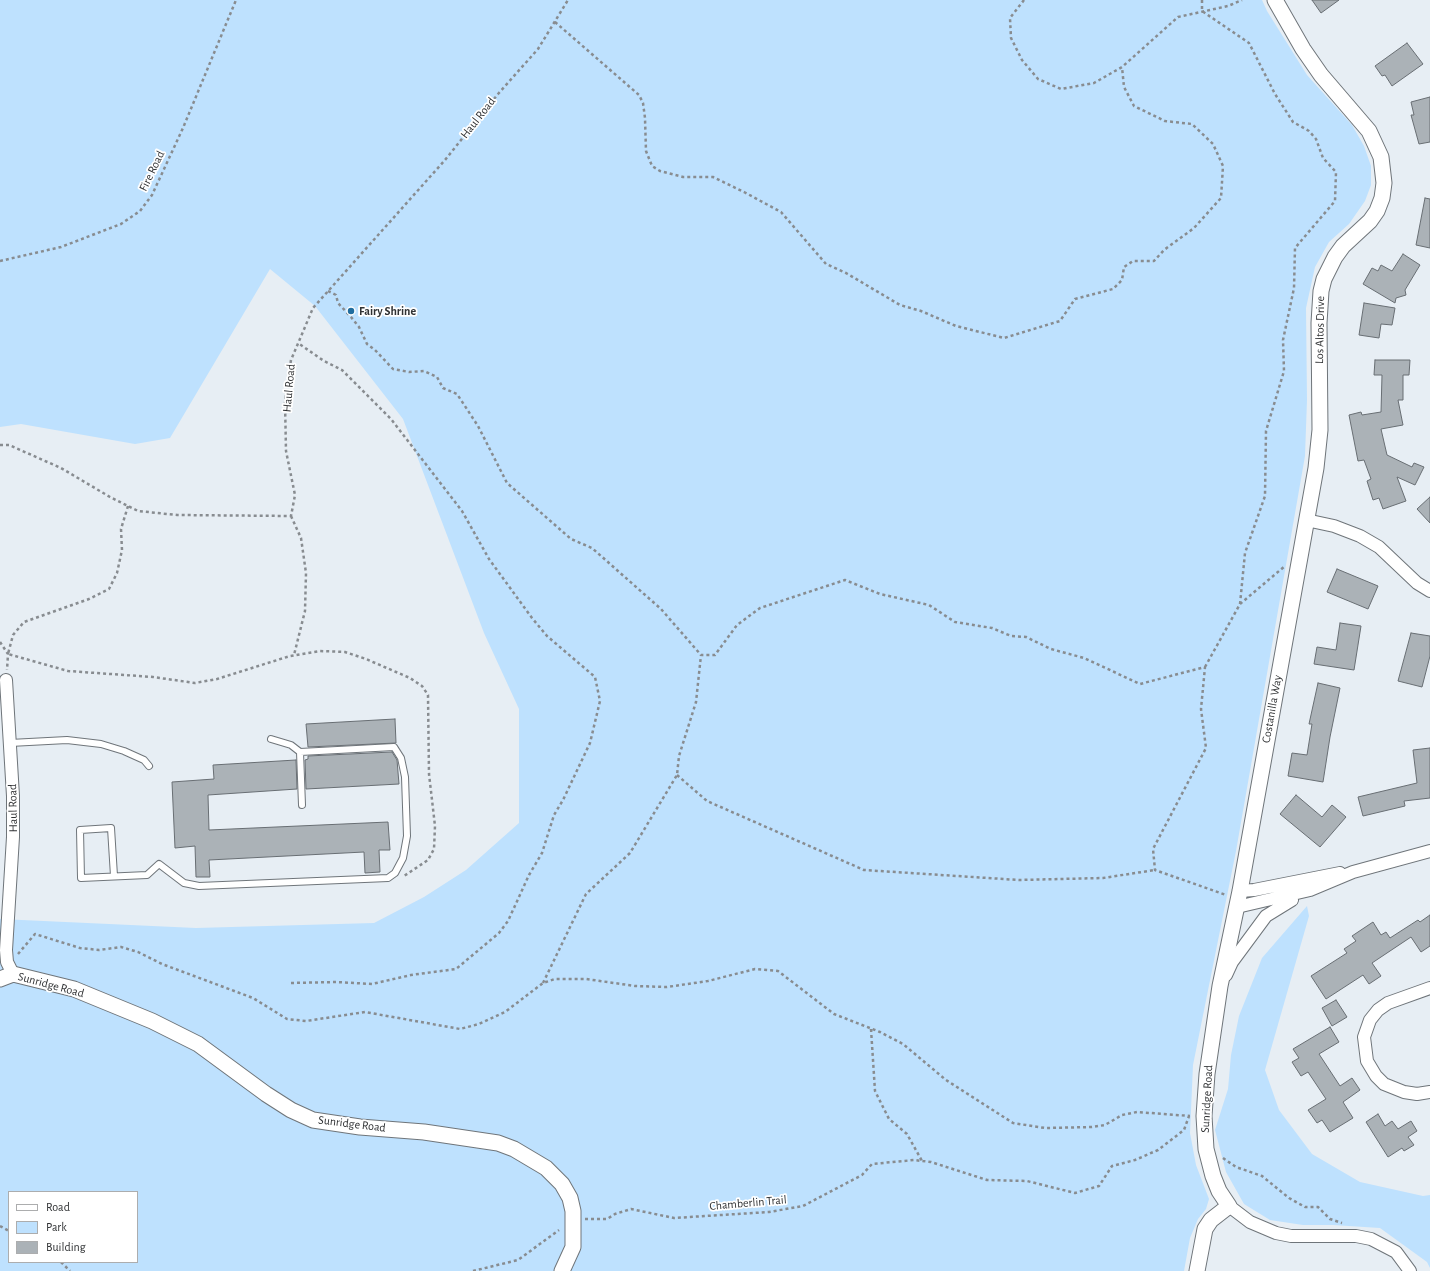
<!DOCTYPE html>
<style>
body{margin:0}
#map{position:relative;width:1430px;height:1271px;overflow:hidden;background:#e7eef4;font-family:"Alegreya Sans",sans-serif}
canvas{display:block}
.legend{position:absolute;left:8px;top:1191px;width:130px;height:72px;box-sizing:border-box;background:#fff;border:1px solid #acadae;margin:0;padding:5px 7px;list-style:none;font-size:12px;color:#303234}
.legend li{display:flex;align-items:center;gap:8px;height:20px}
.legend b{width:20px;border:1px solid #acadae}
</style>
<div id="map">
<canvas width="1430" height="1271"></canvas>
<ul class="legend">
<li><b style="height:5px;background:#fff"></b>Road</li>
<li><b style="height:11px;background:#bee1fe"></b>Park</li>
<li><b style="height:11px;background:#abb2b7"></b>Building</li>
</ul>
</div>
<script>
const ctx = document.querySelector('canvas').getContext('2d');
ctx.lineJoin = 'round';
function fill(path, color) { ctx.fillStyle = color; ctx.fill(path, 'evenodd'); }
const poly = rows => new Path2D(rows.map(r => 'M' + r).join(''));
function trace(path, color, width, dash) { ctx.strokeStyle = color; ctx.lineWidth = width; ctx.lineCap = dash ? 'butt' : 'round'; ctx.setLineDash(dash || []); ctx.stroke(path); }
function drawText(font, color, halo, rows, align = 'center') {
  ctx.font = font + ' "Alegreya Sans",sans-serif'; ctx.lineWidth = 3.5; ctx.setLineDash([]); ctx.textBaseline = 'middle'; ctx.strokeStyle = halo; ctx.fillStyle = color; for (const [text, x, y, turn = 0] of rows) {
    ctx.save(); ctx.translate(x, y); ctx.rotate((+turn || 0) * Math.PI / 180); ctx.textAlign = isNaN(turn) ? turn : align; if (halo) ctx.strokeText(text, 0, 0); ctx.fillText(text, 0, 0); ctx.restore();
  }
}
fill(poly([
 [0,0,1262,0,1267,11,1307,75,1352,125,1364,146,1371,166,1371,185,1365,201,1349,224,1329,242,1315,267,1306,308,1307,400,1305,456,1236,851,1193,1065,1190,1133,1196,1165,1209,1199,1206,1209,1198,1219,1190,1238,1184,1271,0,1271,0,919,196,928,374,923,424,897,466,870,519,823,519,709,484,633,403,419,315,306,270,269,170,438,135,444,21,424,0,427],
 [9,1192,137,1192,137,1262,9,1262],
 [1307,906,1309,916,1265,1070,1279,1110,1312,1154,1360,1182,1423,1196,1430,1195,1430,1268,1427,1262,1380,1228,1333,1225,1303,1225,1270,1220,1244,1204,1226,1172,1215,1130,1228,1089,1231,1055,1239,1016,1262,958]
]), '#bee1fe');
const building = poly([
 [1312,0,1339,0,1321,13,1312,0],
 [1407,43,1423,64,1392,86,1385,75,1382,76,1375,66,1407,43],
 [1430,97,1430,142,1419,144,1411,115,1414,115,1411,102,1430,97],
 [1425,198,1430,199,1430,248,1416,245,1425,198],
 [1403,254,1420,265,1405,290,1406,295,1396,298,1395,303,1363,284,1372,268,1378,271,1381,265,1392,271,1403,254],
 [1364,303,1395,308,1392,325,1381,324,1379,338,1359,335,1364,303],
 [1375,360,1410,360,1409,375,1403,375,1403,400,1398,400,1403,425,1381,429,1387,455,1412,467,1414,463,1424,467,1415,485,1397,477,1406,501,1383,509,1379,498,1373,500,1367,481,1371,479,1364,460,1358,461,1349,415,1361,412,1362,415,1381,412,1382,375,1374,375,1375,360],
 [1430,497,1430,523,1417,509,1430,497],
 [1337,569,1378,586,1368,609,1327,592,1337,569],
 [1340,623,1361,626,1354,670,1314,664,1317,647,1336,650,1340,623],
 [1411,633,1430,636,1430,656,1422,687,1398,681,1411,633],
 [1318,683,1340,688,1330,737,1323,782,1288,776,1292,753,1307,755,1312,724,1309,724,1318,683],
 [395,719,396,743,308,747,306,724,395,719],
 [1430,748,1430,798,1404,801,1405,806,1363,816,1358,797,1417,783,1413,750,1430,748],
 [392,752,397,760,399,784,306,789,305,760,308,759,308,756,392,752],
 [296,760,297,789,208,795,209,830,388,822,390,850,379,850,380,872,365,873,364,852,209,860,210,877,196,877,195,846,175,848,172,782,214,779,213,765,296,760],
 [1296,795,1322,817,1332,805,1346,817,1320,847,1280,814,1296,795],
 [1430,915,1430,946,1421,952,1411,937,1372,963,1381,976,1369,984,1363,975,1326,999,1311,976,1347,953,1344,949,1356,941,1352,936,1373,922,1381,935,1386,932,1390,938,1418,920,1420,922,1430,915],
 [1336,1000,1347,1017,1332,1026,1322,1008,1336,1000],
 [1330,1027,1339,1042,1319,1054,1340,1086,1352,1078,1360,1090,1343,1102,1353,1118,1330,1132,1322,1120,1317,1123,1308,1110,1326,1099,1308,1072,1301,1076,1292,1062,1299,1058,1293,1049,1330,1027],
 [1378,1114,1385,1126,1392,1121,1398,1129,1411,1121,1417,1131,1408,1137,1414,1145,1404,1151,1402,1148,1388,1157,1366,1122,1378,1114]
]);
fill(building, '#abb2b7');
trace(building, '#686e73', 1);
const service = poly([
 [10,743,67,740,101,744,124,751,144,760,149,766],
 [300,752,302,805],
 [114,876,111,828,80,830,81,878,147,875,159,864,184,883,199,886,388,878,395,873,403,858,407,836,405,777,401,758,394,747,300,752,291,745,271,739]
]);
const minor = poly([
 [1306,520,1334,526,1360,536,1379,547,1417,583,1430,591],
 [6,680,13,796,13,837,6,950,7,962,13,974],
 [1240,891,1254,890,1340,873],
 [1237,907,1310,890,1353,872,1430,851],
 [1226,975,1232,962,1266,916,1292,900],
 [1430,988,1388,1003,1378,1010,1370,1020,1364,1037,1367,1061,1376,1076,1384,1084,1404,1092,1417,1094,1430,1092],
 [1229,1206,1250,1222,1276,1233,1291,1236,1356,1236,1371,1239,1396,1252,1410,1271]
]);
const tertiary = poly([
 [0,979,13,974,74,989,152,1021,198,1044,266,1094,291,1110,313,1120,360,1127,424,1132,498,1143,514,1149,546,1168,562,1184,570,1198,573,1211,573,1247,562,1271],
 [1197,1271,1205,1229,1211,1220,1229,1206,1219,1191,1213,1176,1206,1149,1204,1116,1207,1074,1220,986,1240,891,1316,468,1320,430,1319,323,1321,291,1324,279,1335,257,1343,246,1370,221,1377,211,1382,198,1384,183,1381,157,1369,131,1321,75,1303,49,1275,0]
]);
trace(service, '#6f757a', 8);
trace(minor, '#6f757a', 14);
trace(tertiary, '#6f757a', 17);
trace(poly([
 [1024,0,1010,18,1011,38,1022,60,1038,79,1061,89,1094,83,1122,67,1178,17,1228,6,1242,0],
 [1202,0,1202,11,1249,43,1275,94,1293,122,1309,131,1316,139,1323,158,1336,172,1335,201,1295,248,1294,288,1283,340,1284,371,1266,431,1265,496,1245,553,1240,604],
 [555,22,639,95,643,103,645,118,646,151,652,166,660,171,683,177,713,177,744,192,781,212,826,264,846,273,900,305,921,311,956,326,1004,338,1060,321,1075,299,1113,289,1122,280,1124,267,1133,261,1154,261,1164,250,1194,228,1221,198,1223,166,1213,144,1192,124,1165,121,1134,106,1124,87,1122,67],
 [0,261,61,247,121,224,140,211,152,195,183,128,236,0],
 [328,291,336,295,338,303,351,317,359,327,367,344,375,350,393,369,409,372,424,371,437,377,443,388,457,394,478,426,507,483,571,539,592,548,661,609,701,655,715,655,737,625,760,608,845,580,880,594,929,605,955,622,992,628,1011,636,1026,637,1051,649,1084,658,1140,684,1205,667,1201,709,1206,748,1153,849,1155,870,1226,895],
 [0,445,9,445,61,468,110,497,138,511,177,515,291,516,295,495,286,451,285,401,291,360,313,308,445,160,498,94,538,49,568,0],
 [128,506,121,529,122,550,117,573,109,589,89,599,24,622,13,635,8,654,68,671,153,677,195,683,217,679,290,656,320,651,345,652,366,659,410,678,422,686,428,695,429,774,435,826,434,849,428,860,404,876],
 [291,516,301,538,306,573,305,611,294,655],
 [0,642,8,654,7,670],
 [1205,667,1240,604,1285,566],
 [677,775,707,801,864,870,1019,880,1103,878,1155,870],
 [18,954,35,934,80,948,99,950,121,947,138,952,162,964,253,998,287,1019,306,1021,365,1012,460,1029,479,1024,505,1012,543,983,555,979,586,979,635,986,667,987,708,981,755,969,778,971,834,1014,880,1032,903,1044,946,1080,1013,1123,1045,1128,1092,1127,1105,1125,1122,1115,1137,1112,1190,1116],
 [291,983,336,982,372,984,411,975,456,969,499,933,508,921,529,875,542,853,554,815,563,800,590,743,600,701,595,677,547,636,532,618,489,559,462,511,391,419,342,370,324,361,298,343],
 [543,983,586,894,630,853,677,775,679,756,696,702,701,655],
 [871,1029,875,1091,889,1119,907,1134,922,1161],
 [1223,1158,1236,1167,1262,1176,1289,1198,1305,1207,1318,1207,1330,1219,1342,1223],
 [585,1219,607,1219,615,1214,631,1209,674,1218,769,1212,803,1206,862,1175,872,1164,914,1160,931,1162,987,1180,1027,1181,1075,1193,1099,1186,1112,1166,1135,1160,1158,1150,1184,1130,1189,1116],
 [0,1226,9,1231],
 [61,1262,70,1271],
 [473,1271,518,1260,559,1230]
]), '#888c90', 2.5, [3, 3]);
trace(service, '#fff', 6);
trace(minor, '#fff', 12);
trace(tertiary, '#fff', 15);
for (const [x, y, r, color] of [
 [351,311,4,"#206d9f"]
]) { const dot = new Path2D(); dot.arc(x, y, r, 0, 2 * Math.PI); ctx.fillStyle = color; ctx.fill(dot); trace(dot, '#fff', 1.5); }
drawText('12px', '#303234', '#fff', [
 ["Haul Road",478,118,-52],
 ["Fire Road",152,171,-64],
 ["Los Altos Drive",1320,330,-89],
 ["Haul Road",289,388,-85],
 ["Costanilla Way",1272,709,-80],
 ["Haul Road",13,808,-91],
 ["Sunridge Road",51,985,15],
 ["Sunridge Road",1207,1099,-87],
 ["Sunridge Road",352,1124,7],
 ["Chamberlin Trail",748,1203,-5]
]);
drawText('bold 12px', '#303234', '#fff', [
 ["Fairy Shrine",359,311]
], 'left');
</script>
